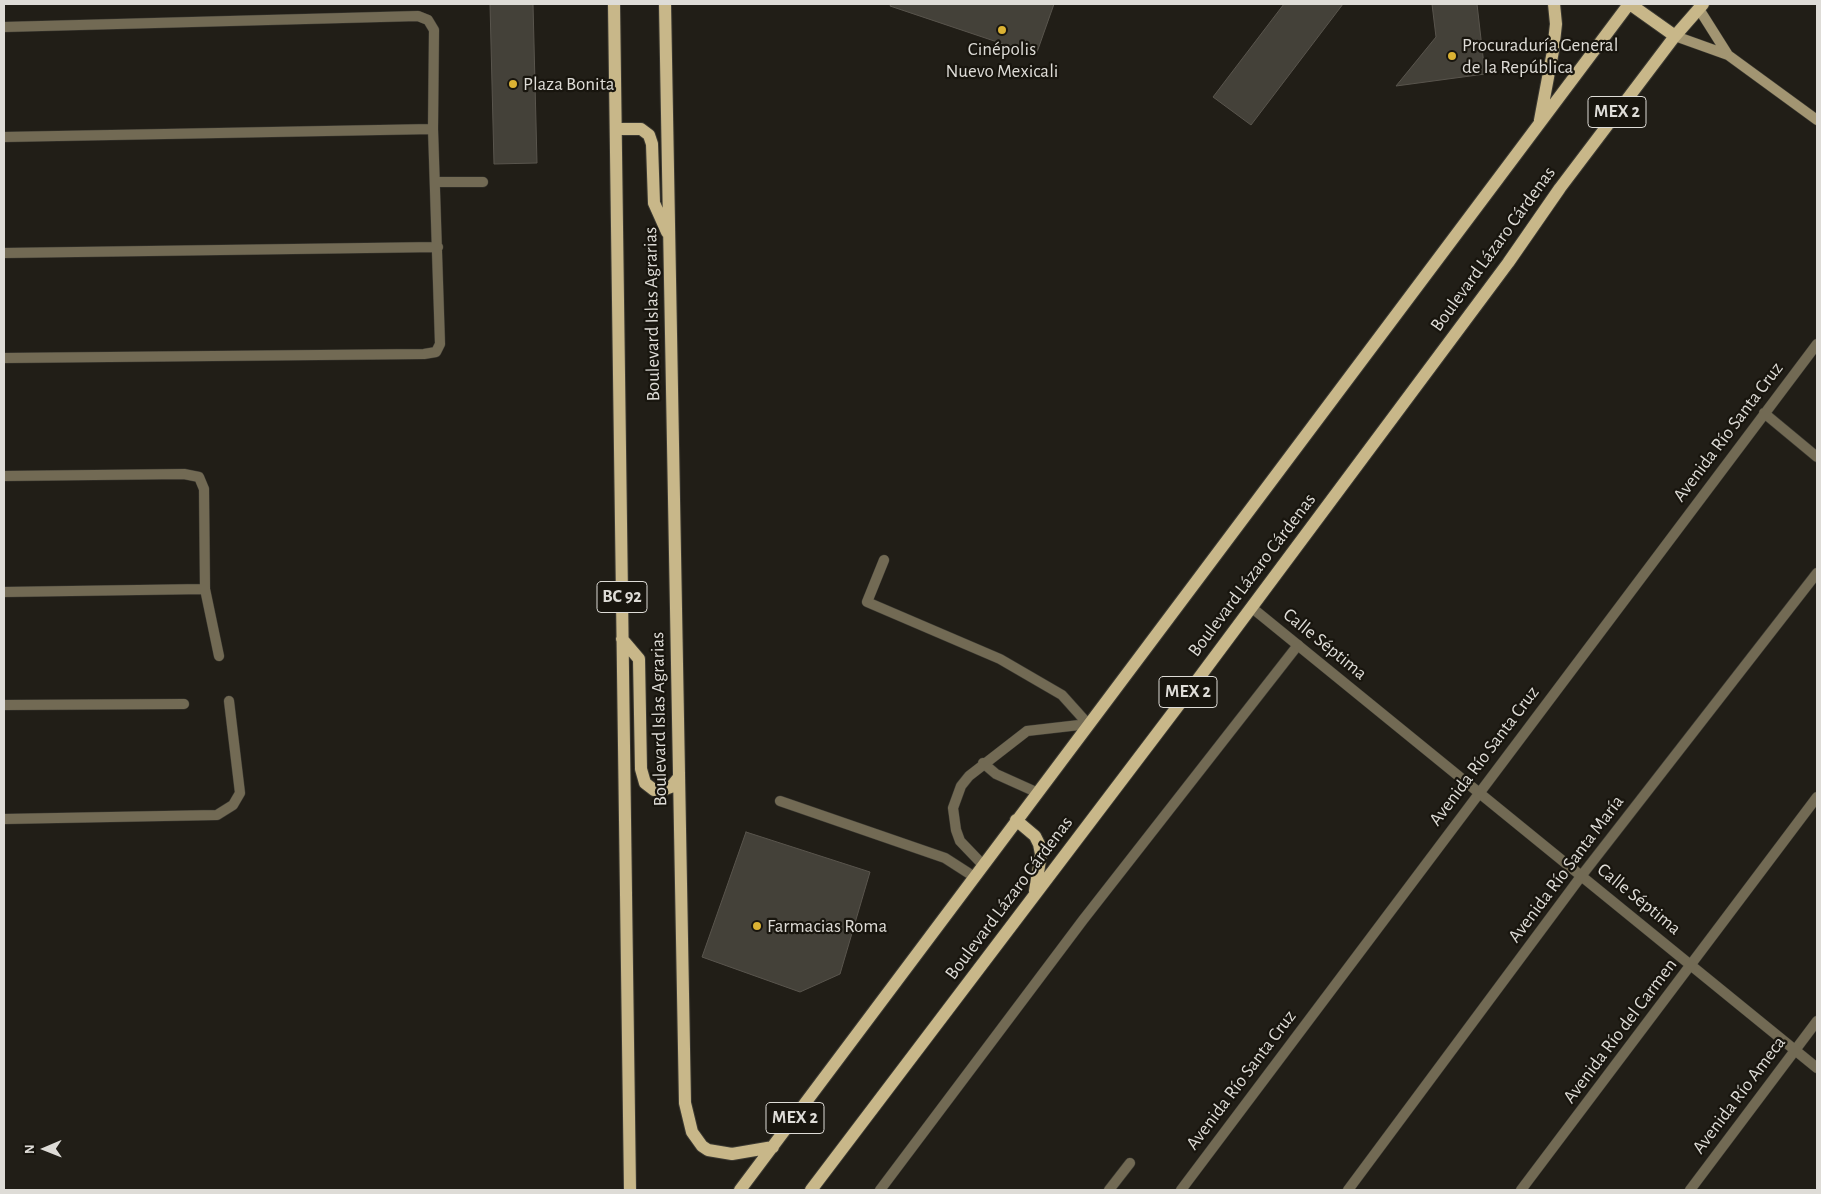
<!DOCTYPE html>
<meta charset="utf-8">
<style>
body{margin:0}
#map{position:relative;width:1821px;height:1194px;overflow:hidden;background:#211e17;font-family:"Alegreya Sans",sans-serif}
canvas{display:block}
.frame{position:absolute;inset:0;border:5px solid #dedcd7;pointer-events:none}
.north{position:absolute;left:20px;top:1124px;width:50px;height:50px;-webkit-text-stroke:4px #18150e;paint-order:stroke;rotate:269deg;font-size:14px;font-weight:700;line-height:20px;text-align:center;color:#dedcd7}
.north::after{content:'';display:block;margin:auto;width:18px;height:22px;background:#dedcd7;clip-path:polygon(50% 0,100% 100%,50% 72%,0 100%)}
</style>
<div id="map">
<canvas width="1821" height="1194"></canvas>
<div class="frame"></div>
<div class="north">N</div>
</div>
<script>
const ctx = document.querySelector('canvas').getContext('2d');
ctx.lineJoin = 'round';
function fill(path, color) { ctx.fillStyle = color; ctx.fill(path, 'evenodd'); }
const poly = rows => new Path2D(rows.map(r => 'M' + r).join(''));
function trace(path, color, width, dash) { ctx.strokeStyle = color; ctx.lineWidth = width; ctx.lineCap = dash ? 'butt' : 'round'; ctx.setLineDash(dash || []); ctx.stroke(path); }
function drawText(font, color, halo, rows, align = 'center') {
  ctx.font = font + ' "Alegreya Sans",sans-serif'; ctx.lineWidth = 4.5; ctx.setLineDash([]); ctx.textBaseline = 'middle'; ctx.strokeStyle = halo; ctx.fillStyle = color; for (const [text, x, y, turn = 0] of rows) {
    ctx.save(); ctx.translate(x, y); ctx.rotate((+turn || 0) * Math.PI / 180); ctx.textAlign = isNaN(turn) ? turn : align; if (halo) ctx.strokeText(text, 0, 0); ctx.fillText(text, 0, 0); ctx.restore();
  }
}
const building = poly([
 [490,4,533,4,537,163,494,164,490,4],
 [891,4,1054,4,1036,55,890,6,891,4],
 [1284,4,1343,4,1251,125,1213,97,1284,4],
 [1432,4,1477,4,1485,74,1396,86,1436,37,1432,4],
 [746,832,870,872,840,974,800,992,702,957,746,832]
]);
fill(building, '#444139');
trace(building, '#59554d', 1);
const lane = poly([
 [884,560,867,602,1000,659,1062,695,1088,724],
 [983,763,996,774,1036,792],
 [780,801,945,858,973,876],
 [982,864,960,841,956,830,953,808,961,786,969,776,1027,731,1088,724],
 [880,1190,1083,920,1298,645]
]);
const street = poly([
 [4,27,418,16,428,20,434,30,433,129,440,344,436,352,424,354,4,358],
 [4,137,433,129],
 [435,182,483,182],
 [4,253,438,247],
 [1764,413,1817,457],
 [4,476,184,474,199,477,204,489,205,589,219,656],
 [4,592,205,589],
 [1251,607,1817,1068],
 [4,705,184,704],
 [4,819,217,815,233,805,240,793,229,701],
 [1109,1190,1130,1163],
 [1181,1190,1817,344],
 [1348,1190,1582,875,1817,573],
 [1521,1190,1817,797],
 [1690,1190,1817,1021]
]);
const secondary = poly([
 [1699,9,1728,55],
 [1675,36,1728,55,1817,120]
]);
const primary = poly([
 [614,4,630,1190],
 [665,4,685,1103,692,1132,702,1146,708,1150,732,1154,773,1147],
 [1630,4,1675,36],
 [1540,120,1553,51,1556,24,1554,4],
 [616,129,641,129,649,135,652,144,654,203,667,232],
 [622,639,639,659,641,769,645,783,654,790,663,790,671,787,679,777],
 [1016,820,1035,836,1039,844,1041,854,1035,891],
 [740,1190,1629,4],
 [811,1190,1178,706,1508,263,1560,188,1675,36,1703,4]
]);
trace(lane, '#3b3932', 11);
trace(street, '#3b3932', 11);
trace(secondary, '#3b3932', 11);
trace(primary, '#3b3932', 14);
trace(lane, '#726a54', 10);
trace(street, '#726a54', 10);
trace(secondary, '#a29572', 10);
trace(primary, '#c8b789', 12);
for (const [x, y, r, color] of [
 [1002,30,5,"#dbb233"],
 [1452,56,5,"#dbb233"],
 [513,84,5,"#dbb233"],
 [757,926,5,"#dbb233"]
]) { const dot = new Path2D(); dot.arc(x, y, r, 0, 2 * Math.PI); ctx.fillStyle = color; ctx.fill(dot); trace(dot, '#18150e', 2); }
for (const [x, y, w] of [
 [1617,112,58],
 [622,597,50],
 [1188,692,58],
 [795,1118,58]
]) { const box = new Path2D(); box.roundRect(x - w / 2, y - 15.5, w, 31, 4); ctx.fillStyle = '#18150e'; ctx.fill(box); trace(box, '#dedcd7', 1); }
drawText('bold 18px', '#dedcd7', null, [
 ["MEX 2",1617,112],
 ["BC 92",622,597],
 ["MEX 2",1188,692],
 ["MEX 2",795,1118]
]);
drawText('19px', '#dedcd7', '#18150e', [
 ["Procuraduría General",1462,45],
 ["de la República",1462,67],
 ["Cinépolis",1002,49,"center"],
 ["Nuevo Mexicali",1002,71,"center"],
 ["Plaza Bonita",523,84],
 ["Farmacias Roma",767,926]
], 'left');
drawText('19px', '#dedcd7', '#18150e', [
 ["Boulevard Lázaro Cárdenas",1493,249,-54],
 ["Boulevard Islas Agrarias",652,314,-91],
 ["Avenida Río Santa Cruz",1728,432,-53],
 ["Boulevard Lázaro Cárdenas",1252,575,-53],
 ["Calle Séptima",1325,644,39],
 ["Boulevard Islas Agrarias",659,719,-91],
 ["Avenida Río Santa Cruz",1484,756,-53],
 ["Avenida Río Santa María",1566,869,-53],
 ["Boulevard Lázaro Cárdenas",1009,898,-53],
 ["Calle Séptima",1639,899,39],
 ["Avenida Río del Carmen",1620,1031,-53],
 ["Avenida Río Santa Cruz",1241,1080,-53],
 ["Avenida Río Ameca",1739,1095,-53]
]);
</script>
